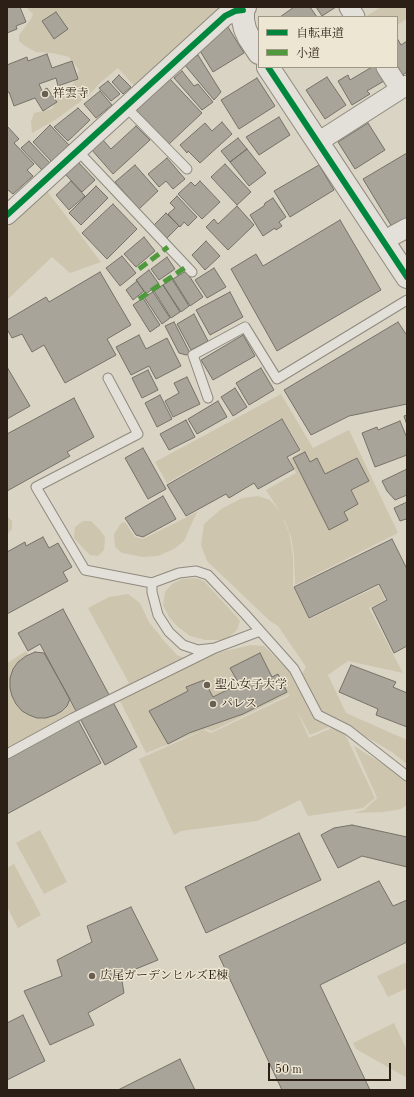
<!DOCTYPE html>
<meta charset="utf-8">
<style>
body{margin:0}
#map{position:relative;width:414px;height:1097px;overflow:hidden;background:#dad4c4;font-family:"Old Standard TT","Noto Serif JP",serif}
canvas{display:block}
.frame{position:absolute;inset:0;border:8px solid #2c1f15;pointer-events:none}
.legend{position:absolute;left:258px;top:16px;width:140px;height:52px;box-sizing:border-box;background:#ede6d2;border:1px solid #a09686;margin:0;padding:5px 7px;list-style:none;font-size:12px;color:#2c1f15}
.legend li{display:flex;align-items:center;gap:8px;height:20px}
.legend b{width:20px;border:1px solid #a09686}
.scale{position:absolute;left:268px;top:1063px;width:123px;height:18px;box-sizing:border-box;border:2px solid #2c1f15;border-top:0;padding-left:5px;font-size:12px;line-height:14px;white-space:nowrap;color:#2c1f15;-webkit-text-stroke:3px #ede6d2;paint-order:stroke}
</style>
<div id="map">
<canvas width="414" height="1097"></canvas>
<div class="frame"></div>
<ul class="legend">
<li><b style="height:5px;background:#00873e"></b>自転車道</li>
<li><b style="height:5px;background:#4f9a3d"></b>小道</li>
</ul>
<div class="scale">50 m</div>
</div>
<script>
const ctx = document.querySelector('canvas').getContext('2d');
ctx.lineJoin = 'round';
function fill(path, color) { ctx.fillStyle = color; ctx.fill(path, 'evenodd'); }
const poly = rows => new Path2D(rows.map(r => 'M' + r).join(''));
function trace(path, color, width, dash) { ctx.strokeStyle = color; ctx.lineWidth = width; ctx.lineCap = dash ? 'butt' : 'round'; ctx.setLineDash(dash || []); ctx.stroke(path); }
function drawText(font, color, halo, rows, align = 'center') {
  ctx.font = font + ' "Old Standard TT","Noto Serif JP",serif'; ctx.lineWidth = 3; ctx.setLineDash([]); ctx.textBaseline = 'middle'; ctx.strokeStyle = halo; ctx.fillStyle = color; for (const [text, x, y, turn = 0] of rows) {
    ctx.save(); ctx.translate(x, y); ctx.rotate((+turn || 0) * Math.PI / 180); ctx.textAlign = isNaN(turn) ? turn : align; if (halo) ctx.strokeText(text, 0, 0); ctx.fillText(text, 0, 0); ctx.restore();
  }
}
fill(poly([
 [26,7,224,7,136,88,118,68,101,82,88,96,55,120,32,133,31,121,34,113,52,109,60,93,72,86,79,70,69,57,52,53,36,52,25,46,19,41,19,35,31,19,33,14],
 [381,7,407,7,407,19,397,25,397,17,365,17],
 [47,191,101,262,70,273,52,257,7,300,7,228],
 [281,394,313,448,349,430,398,533,295,585,294,555,291,537,285,521,283,518,289,533,293,556,293,587,309,619,379,586,385,600,369,608,403,673,348,661,328,675,346,713,407,740,407,764,392,752,368,738,327,716,318,707,309,691,302,674,306,667,278,626,270,621,207,561,201,545,204,524,221,509,242,498,258,496,270,500,280,512,266,490,296,473,290,459,302,451,282,418,167,483,155,462],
 [197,512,184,541,174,549,158,556,142,557,122,553,115,547,114,534,121,523,125,522,135,537,143,539],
 [7,516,12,521,12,529,7,535],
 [83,521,91,521,100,530,105,537,104,550,98,556,90,555,82,547,74,538,75,527],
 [196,578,204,581,236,616,240,621,237,630,228,638,219,640,205,640,190,636,177,626,169,617,163,605,165,592,172,584,182,579],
 [128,594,140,603,149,622,165,642,177,655,191,661,225,651,251,645,264,646,289,671,297,683,315,718,329,727,310,735,296,709,309,738,334,727,344,732,375,798,363,808,308,816,300,800,257,821,181,831,174,835,139,759,204,730,146,753,115,691,129,683,88,608,109,597],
 [289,694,289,696,211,733,204,730,206,729,212,731],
 [26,651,31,659,42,654,76,712,7,748,7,663],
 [354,746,397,773,406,781,407,783,407,805,401,809,384,812,353,813,364,810,377,798],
 [40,830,67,882,44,894,16,843],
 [14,864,41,915,18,928,7,907,7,868],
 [407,962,407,988,388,997,377,976],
 [394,1023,407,1050,407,1078,356,1049,353,1043]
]), '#cec5af');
const building = poly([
 [7,7,20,7,26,22,16,26,17,29,7,33,7,7],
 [294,7,310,7,317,17,280,17,294,7],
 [316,7,336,7,322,16,316,7],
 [56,12,68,29,54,39,42,21,56,12],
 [228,27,244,53,213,72,197,46,228,27],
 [397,38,401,45,407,41,407,72,401,76,397,67,397,38],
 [47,54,52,68,72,61,78,79,58,86,56,78,39,84,42,91,47,88,57,102,43,111,35,98,14,106,9,92,7,93,7,65,27,57,28,61,47,54],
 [198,55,221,92,214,100,184,64,198,55],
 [372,67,376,67,384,81,367,91,370,94,352,105,338,81,348,75,350,80,372,67],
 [182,71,194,86,198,84,213,102,202,110,174,78,182,71],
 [119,75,131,87,123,94,112,82,119,75],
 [327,77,346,105,325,119,306,90,327,77],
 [169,78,202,113,169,144,136,110,169,78],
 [257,78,275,106,239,129,221,100,257,78],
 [108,81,120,94,111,101,99,88,108,81],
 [100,91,112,105,96,118,84,104,100,91],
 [78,108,90,120,68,141,54,127,78,108],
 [279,117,290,135,259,155,246,137,279,117],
 [222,122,232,134,200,163,188,151,187,153,180,145,205,123,212,131,222,122],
 [368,123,385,150,355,169,338,142,368,123],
 [50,125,69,145,52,162,33,142,50,125],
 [7,126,19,139,14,143,34,164,27,170,33,176,13,194,8,190,7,191,7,126],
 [136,126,150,140,113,174,91,149,102,139,111,149,136,126],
 [238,138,247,149,230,162,221,151,238,138],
 [29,141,51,164,43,171,21,148,29,141],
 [247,149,266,173,249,186,230,162,247,149],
 [407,153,407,218,392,227,363,179,407,153],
 [167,158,185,179,173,189,166,181,159,187,148,174,167,158],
 [78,162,95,180,82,192,65,174,78,162],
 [225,164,251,192,237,205,211,177,225,164],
 [135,165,158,191,139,209,115,182,135,165],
 [319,165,334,190,290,217,274,191,319,165],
 [71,181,85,196,69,210,56,195,71,181],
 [200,181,220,202,202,219,178,194,191,182,195,186,200,181],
 [96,186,108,198,81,225,69,213,96,186],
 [177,196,197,217,188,226,184,222,180,227,168,214,175,208,170,203,177,196],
 [273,198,286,217,279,222,282,226,276,230,275,228,263,236,250,215,264,206,265,203,273,198],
 [113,204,137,229,107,259,82,233,113,204],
 [237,206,254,225,228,250,206,227,214,219,218,224,237,206],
 [166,213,179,226,166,239,153,226,166,213],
 [340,220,381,290,277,351,231,269,256,254,263,266,340,220],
 [144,237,155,251,136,267,124,254,144,237],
 [206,241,220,256,205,270,192,255,206,241],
 [122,256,136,273,120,286,106,268,122,256],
 [167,257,175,269,159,280,151,269,167,257],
 [214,268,226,287,207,298,195,280,214,268],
 [149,270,159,284,146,294,136,280,149,270],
 [186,271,203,297,190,306,173,279,186,271],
 [100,272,131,325,107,339,116,355,65,383,44,345,32,352,22,334,12,338,7,329,7,320,46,297,49,302,100,272],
 [172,279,189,306,181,312,163,285,172,279],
 [137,281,144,291,133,300,126,290,137,281],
 [163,285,180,312,171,318,154,291,163,285],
 [153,292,170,318,162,324,144,297,153,292],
 [230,292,243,317,210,335,196,310,230,292],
 [143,298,160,325,150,332,133,305,143,298],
 [194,314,208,341,191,350,177,324,194,314],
 [174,322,190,353,186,355,179,353,165,326,174,322],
 [398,322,406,334,407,333,407,404,349,416,311,435,284,390,398,322],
 [139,335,146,349,167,338,181,366,156,379,149,366,131,375,116,347,139,335],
 [243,335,255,356,213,380,201,360,243,335],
 [7,367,30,406,7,419,7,367],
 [261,368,274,390,249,405,236,383,261,368],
 [148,370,158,390,142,398,132,378,148,370],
 [187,377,200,404,173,417,165,401,179,393,174,383,187,377],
 [235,388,247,407,233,416,221,397,235,388],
 [160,395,172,419,157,427,145,403,160,395],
 [74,398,94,437,67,452,70,456,7,491,7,434,74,398],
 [218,401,227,417,197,434,188,419,218,401],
 [407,415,407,425,404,416,407,415],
 [282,419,300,450,287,457,294,469,258,489,254,483,229,498,226,494,186,516,167,485,282,419],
 [186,420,195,437,169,450,160,434,186,420],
 [400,421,407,438,407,455,375,467,362,433,377,427,378,430,400,421],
 [143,448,166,489,148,499,125,458,143,448],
 [305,452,310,462,317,458,325,474,357,458,369,481,351,490,358,504,344,512,348,520,329,530,293,458,305,452],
 [407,469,407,495,395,500,387,491,382,481,407,469],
 [163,496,176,519,143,537,136,535,125,518,163,496],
 [407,502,407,522,406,519,400,521,394,508,407,502],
 [43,537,49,548,58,543,72,567,63,572,68,581,7,614,7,552,25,542,26,546,43,537],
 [392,539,407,569,407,646,394,653,372,608,387,600,379,584,309,618,294,587,392,539],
 [63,609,137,747,105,765,40,644,28,651,18,633,63,609],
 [35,652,44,653,70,699,67,706,62,711,55,715,46,718,37,718,29,715,22,711,16,704,12,696,10,688,10,678,13,669,18,662,26,656,35,652],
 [260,653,272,677,278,674,287,692,243,714,189,733,168,744,149,711,188,691,186,687,204,680,213,697,239,684,230,668,260,653],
 [351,665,396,682,393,687,407,693,407,727,376,715,378,709,339,692,351,665],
 [78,720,101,763,7,814,7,759,78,720],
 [352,825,407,837,407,867,362,856,338,868,321,835,334,828,352,825],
 [299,833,321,880,206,933,185,887,299,833],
 [379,881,393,906,407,900,407,942,320,985,370,1090,282,1090,219,956,379,881],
 [131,907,158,960,121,975,124,993,88,1013,94,1025,50,1045,24,991,62,976,57,960,92,942,87,926,131,907],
 [23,1015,45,1061,7,1080,7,1023,23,1015],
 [180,1059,195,1090,118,1090,180,1059]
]);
fill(building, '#a9a499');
trace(building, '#767168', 1);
const service = poly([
 [126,107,187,169],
 [78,151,192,272],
 [108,378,138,434,36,487,85,570,152,583,179,573,196,571,208,575,245,614,294,669,318,715,348,730,407,776],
 [208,398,193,355,245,327,277,379,407,300],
 [152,583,152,592,158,615,169,632,183,645,198,650,215,648,260,631],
 [7,754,73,718,215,648]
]);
const minor = poly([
 [349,7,355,17],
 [386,67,400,89],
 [318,142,407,85],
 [7,215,225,16,235,11,243,10],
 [383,241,407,228]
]);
const tertiary = poly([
 [245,7,243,10,243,20,245,29,249,38,259,53],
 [268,67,407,277]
]);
trace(service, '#8f897f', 11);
trace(minor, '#8f897f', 21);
trace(tertiary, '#8f897f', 24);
trace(service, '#e2e0d8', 9);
trace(minor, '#e2e0d8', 19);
trace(tertiary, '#e2e0d8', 22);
trace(poly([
 [139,269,168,247],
 [139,299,186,267]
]), '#4f9a3d', 5, [10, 5]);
trace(poly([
 [268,67,407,277],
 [7,215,225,16,235,11,243,10]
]), '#00873e', 6);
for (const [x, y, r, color] of [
 [45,94,4,"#695e52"],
 [207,685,4,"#695e52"],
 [213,704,4,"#695e52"],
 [92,976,4,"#695e52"]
]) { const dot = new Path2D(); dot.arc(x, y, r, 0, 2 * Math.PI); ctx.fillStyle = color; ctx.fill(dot); trace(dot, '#ede6d2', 1.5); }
drawText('12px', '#2c1f15', '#ede6d2', [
 ["祥雲寺",53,94],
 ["聖心女子大学",215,685],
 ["パレス",221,704],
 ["広尾ガーデンヒルズE棟",100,976]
], 'left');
</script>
